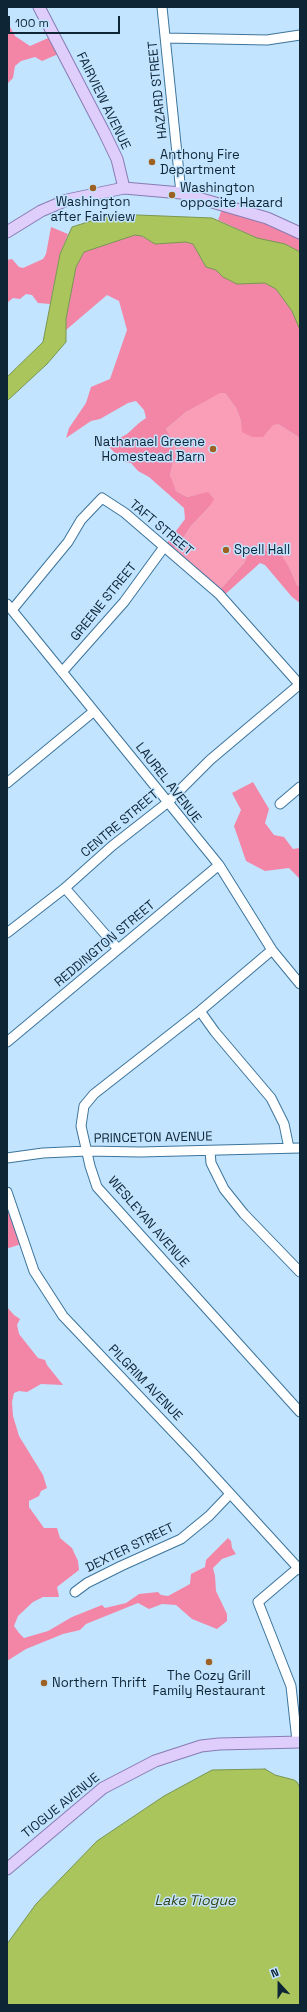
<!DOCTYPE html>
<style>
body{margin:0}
#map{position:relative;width:307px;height:2012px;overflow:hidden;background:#c2e4ff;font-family:"Space Grotesk",sans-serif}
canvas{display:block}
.frame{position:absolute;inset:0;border:8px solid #0e2536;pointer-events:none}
.north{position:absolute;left:259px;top:1964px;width:40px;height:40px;-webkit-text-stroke:3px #c2e4ff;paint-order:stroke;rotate:339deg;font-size:11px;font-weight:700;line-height:16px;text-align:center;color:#0e2536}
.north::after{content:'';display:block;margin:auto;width:14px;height:18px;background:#0e2536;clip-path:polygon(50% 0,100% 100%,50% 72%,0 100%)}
.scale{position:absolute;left:8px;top:16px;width:112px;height:18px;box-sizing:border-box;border:2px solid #0e2536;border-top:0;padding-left:5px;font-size:12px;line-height:14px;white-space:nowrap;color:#0e2536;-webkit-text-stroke:3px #c2e4ff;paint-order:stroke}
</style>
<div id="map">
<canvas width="307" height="2012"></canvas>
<div class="frame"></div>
<div class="north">N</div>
<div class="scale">100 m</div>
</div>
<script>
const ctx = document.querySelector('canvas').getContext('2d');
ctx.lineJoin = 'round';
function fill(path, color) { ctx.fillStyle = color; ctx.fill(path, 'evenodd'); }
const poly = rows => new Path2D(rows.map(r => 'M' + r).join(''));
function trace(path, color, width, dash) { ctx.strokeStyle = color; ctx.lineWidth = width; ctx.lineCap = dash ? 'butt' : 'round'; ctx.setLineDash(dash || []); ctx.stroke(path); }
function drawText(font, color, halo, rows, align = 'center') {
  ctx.font = font + ' "Space Grotesk",sans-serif'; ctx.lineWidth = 3; ctx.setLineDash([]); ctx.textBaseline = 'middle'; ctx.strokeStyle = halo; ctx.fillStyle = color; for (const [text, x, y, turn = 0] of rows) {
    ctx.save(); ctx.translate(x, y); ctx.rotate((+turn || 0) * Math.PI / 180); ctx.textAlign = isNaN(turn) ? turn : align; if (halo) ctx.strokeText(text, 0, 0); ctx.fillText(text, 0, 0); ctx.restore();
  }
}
fill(poly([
 [220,392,225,393,236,408,241,421,278,424,300,438,300,587,297,585,290,569,277,552,269,553,265,549,257,549,248,555,244,563,217,593,169,552,180,543,191,526,210,506,201,494,187,497,176,491,172,484,170,475,174,458,166,429,186,412]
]), '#fa9eb7');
fill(poly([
 [7,21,15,36,30,46,55,35,63,52,42,61,35,57,21,61,15,66,13,78,7,84],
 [222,209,300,232,300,252,285,244,257,238,218,220],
 [51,227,68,234,60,254,50,304,38,303,32,295,26,294,20,299,13,298,7,303,7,260,12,259,19,267,23,268,43,259,46,254],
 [135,235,141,236,155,244,186,242,193,244,206,267,216,270,223,277,237,284,265,283,276,289,292,311,300,330,300,438,278,424,273,425,263,437,252,437,242,432,241,421,236,408,225,393,220,393,186,412,166,429,171,438,174,458,170,475,176,491,187,497,208,492,214,499,210,506,191,526,180,543,169,552,164,547,185,519,184,508,149,477,138,471,131,463,124,462,107,445,127,434,139,423,146,418,144,410,136,401,128,403,100,419,91,421,66,438,69,428,86,403,91,387,110,379,127,330,119,301,107,295,66,330,66,319,76,267,84,252],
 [257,549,265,549,269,553,277,552,282,556,290,569,297,585,300,587,300,603,292,597,265,565,260,563,221,598,217,593,244,563,248,555],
 [253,782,269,809,265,823,274,835,284,837,293,849,300,848,300,879,289,868,265,871,246,861,234,826,241,810,232,793],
 [7,1191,24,1243,9,1248,7,1247],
 [7,1307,14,1315,20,1319,17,1325,19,1334,38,1358,45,1360,47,1365,63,1385,41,1384,27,1392,19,1391,14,1393,12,1402,13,1416,19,1436,43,1475,47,1488,41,1491,39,1496,29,1501,29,1507,44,1528,57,1528,60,1538,72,1548,78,1561,79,1570,57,1587,59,1597,43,1597,33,1602,18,1616,14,1626,19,1633,24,1638,48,1631,72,1617,102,1605,105,1608,126,1603,139,1594,158,1592,161,1595,168,1596,190,1584,191,1574,205,1567,206,1560,228,1538,231,1541,232,1548,236,1554,222,1559,213,1568,215,1576,216,1591,227,1614,227,1621,217,1629,192,1619,176,1605,162,1604,149,1609,138,1603,86,1624,80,1630,63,1634,26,1649,7,1661]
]), '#f386a6');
const water = poly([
 [113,214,212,218,257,238,285,244,300,252,300,330,292,311,276,289,265,283,237,284,223,277,216,270,206,267,193,244,186,242,155,244,142,236,135,235,84,252,76,267,66,319,66,342,47,364,7,401,7,377,43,342,60,254,72,227,113,214],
 [265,1769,275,1775,294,1780,297,1782,300,1788,300,2005,7,2005,7,1944,36,1904,97,1841,164,1796,212,1770,265,1769]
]);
fill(water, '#a9c55c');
trace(water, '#7a9551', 1);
const minor = poly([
 [162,7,181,193],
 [166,38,267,40,300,35],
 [7,604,219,865,272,950,300,984],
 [12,610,68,542,81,520,102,498,125,513,219,594,300,685],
 [62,672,124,602,164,547],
 [7,783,93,712],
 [280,804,300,787],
 [65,888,118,949],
 [7,933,65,888,112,846,167,803,210,760,300,684],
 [272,950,200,1011,94,1094,84,1106,81,1126,90,1166,97,1187,300,1412],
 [200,1011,215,1032,271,1098,284,1124,289,1148],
 [7,1042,219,865],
 [210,1151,211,1163,224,1189,244,1214,300,1272],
 [7,1158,43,1153,87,1151,140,1152,300,1148],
 [7,1192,34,1271,63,1316,194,1454,300,1570],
 [75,1592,87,1583,121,1566,181,1539,209,1516,230,1494],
 [297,1741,291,1686,258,1602,298,1568]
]);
const major = poly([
 [39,7,104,132,117,159,124,188],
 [7,232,41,211,67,200,124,188,181,193,267,218,300,233],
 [7,1869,103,1788,155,1761,201,1746,219,1744,300,1742]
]);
trace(minor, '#3c749c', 11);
trace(major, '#887cb4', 13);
trace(minor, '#fff', 9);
trace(major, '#dfcdfb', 11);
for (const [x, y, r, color] of [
 [152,162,4,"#9e6124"],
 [93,188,4,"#9e6124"],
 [172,195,4,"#9e6124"],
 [213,449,4,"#9e6124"],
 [226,550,4,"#9e6124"],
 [209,1662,4,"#9e6124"],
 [44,1683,4,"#9e6124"]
]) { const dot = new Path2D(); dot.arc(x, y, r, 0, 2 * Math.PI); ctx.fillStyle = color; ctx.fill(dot); trace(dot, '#c2e4ff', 1.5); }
drawText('13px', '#0e2536', '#c2e4ff', [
 ["HAZARD STREET",158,90,-96],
 ["FAIRVIEW AVENUE",103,101,64],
 ["TAFT STREET",161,528,40],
 ["GREENE STREET",104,602,-51],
 ["LAUREL AVENUE",168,783,52],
 ["CENTRE STREET",120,824,-40],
 ["REDDINGTON STREET",105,944,-40],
 ["PRINCETON AVENUE",153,1138,-1],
 ["WESLEYAN AVENUE",148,1222,49],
 ["PILGRIM AVENUE",145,1383,46],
 ["DEXTER STREET",130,1548,-26],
 ["TIOGUE AVENUE",61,1806,-39]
]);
drawText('13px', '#0e2536', '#c2e4ff', [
 ["Anthony Fire",160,155],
 ["Department",160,170],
 ["Washington",180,188],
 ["opposite Hazard",180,203],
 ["Washington",93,202,"center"],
 ["after Fairview",93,217,"center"],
 ["Nathanael Greene",205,442,"right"],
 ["Homestead Barn",205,457,"right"],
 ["Spell Hall",234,550],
 ["The Cozy Grill",209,1676,"center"],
 ["Family Restaurant",209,1691,"center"],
 ["Northern Thrift",52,1683]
], 'left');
drawText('italic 14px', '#354015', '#c2e4ff', [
 ["Lake Tiogue",195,1901]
]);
</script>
